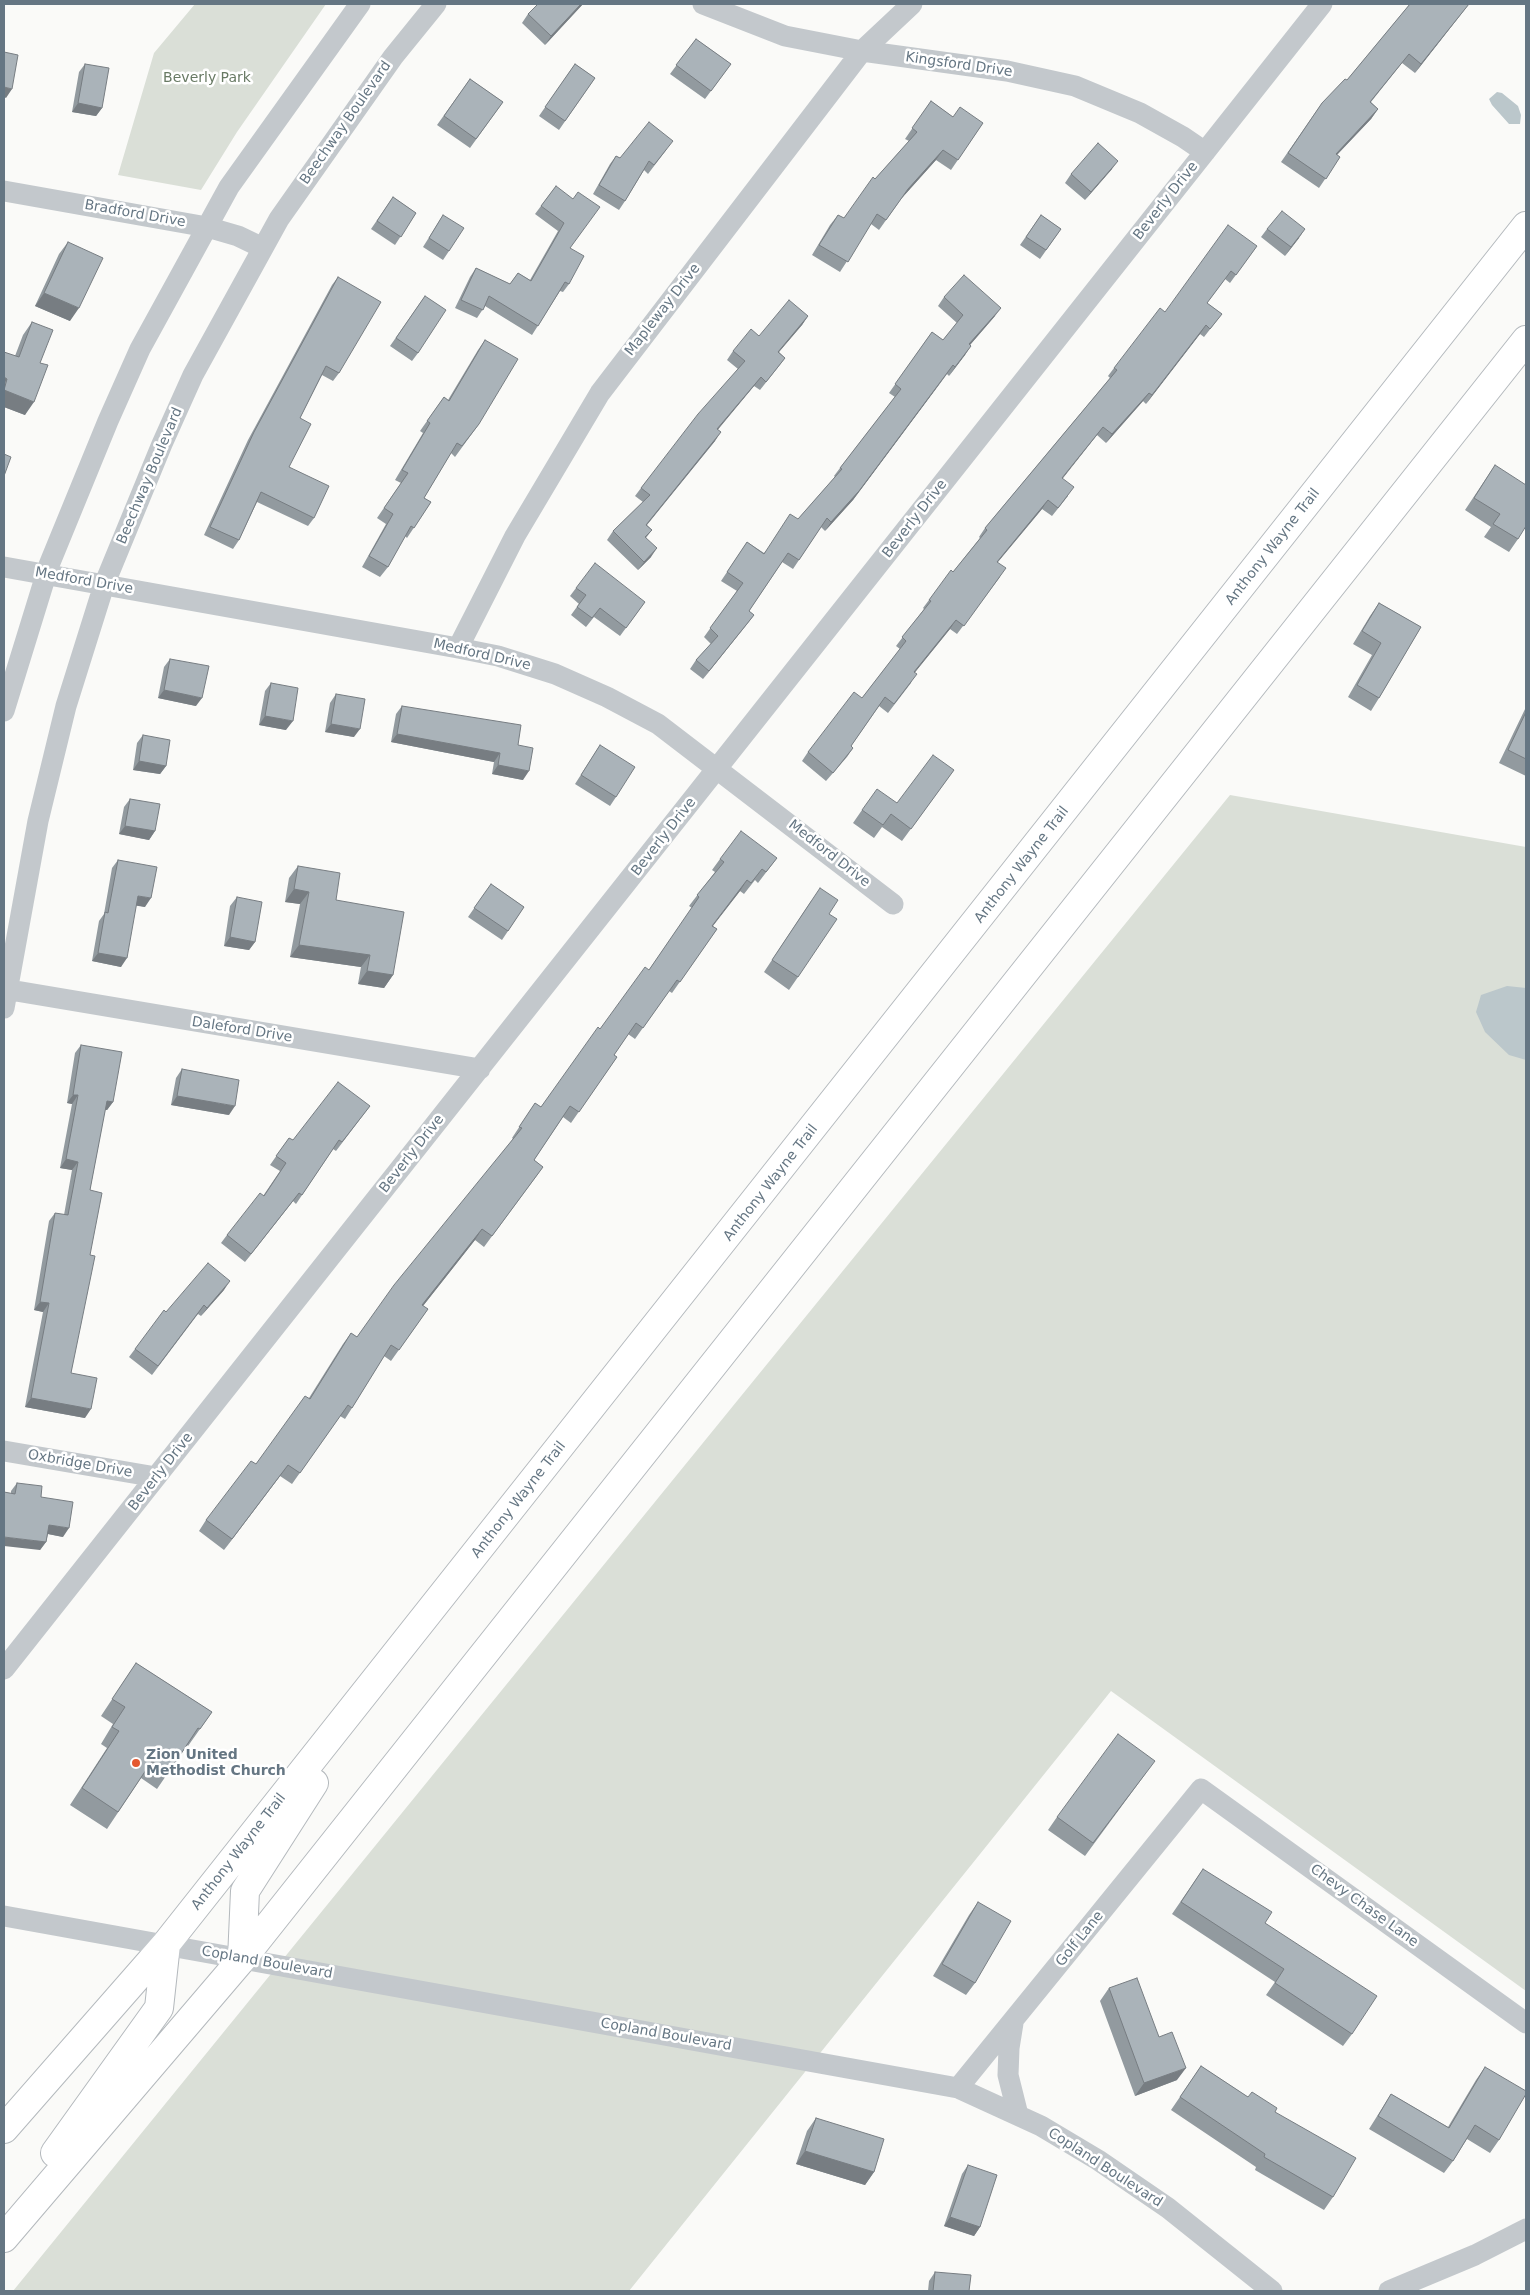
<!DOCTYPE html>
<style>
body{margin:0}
#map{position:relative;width:1530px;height:2295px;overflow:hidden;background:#fafaf8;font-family:"DejaVu Sans",sans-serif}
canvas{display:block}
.frame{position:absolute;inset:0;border:5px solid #657683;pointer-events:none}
</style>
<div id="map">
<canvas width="1530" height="2295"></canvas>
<div class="frame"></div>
</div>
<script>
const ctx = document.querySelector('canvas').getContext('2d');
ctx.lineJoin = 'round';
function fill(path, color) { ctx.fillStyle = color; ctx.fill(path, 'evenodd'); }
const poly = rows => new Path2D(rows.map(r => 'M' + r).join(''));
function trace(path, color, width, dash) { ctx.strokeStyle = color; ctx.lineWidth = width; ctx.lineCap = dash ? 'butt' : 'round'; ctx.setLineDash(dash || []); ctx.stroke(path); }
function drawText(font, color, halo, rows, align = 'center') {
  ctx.font = font + ' "DejaVu Sans",sans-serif'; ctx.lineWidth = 5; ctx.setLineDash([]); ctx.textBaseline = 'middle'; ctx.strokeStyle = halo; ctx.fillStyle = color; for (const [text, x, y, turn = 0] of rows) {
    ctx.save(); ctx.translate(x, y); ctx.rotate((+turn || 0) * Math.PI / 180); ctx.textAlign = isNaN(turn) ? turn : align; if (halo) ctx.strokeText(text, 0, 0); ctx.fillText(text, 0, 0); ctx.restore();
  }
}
fill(poly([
 [195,4,326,4,237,132,201,190,118,175,154,53],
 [1230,795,1526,847,1526,1991,1111,1691,629,2291,13,2291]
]), '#dadfd7');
fill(poly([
 [1497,92,1502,93,1518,106,1521,115,1520,124,1509,124,1492,105,1489,99],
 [1507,986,1526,988,1526,1060,1509,1055,1485,1032,1476,1012,1481,995]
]), '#bbc7cb');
const highway = poly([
 [242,1959,245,1891,314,1783],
 [4,2129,166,1944,1526,226],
 [55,2153,159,2008,166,1944],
 [4,2238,242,1959,1526,340]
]);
trace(highway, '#b4b9bd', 30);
trace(poly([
 [703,4,785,36,862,51,1007,71,1075,86,1140,113,1183,137,1205,152],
 [4,191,207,227,238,236,263,248],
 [4,567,458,648,498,656,555,674,607,697,658,724,893,904],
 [458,648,515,536,600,393,862,51,912,4],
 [4,711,49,565,108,421,140,349,229,187,360,4],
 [4,989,480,1069],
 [4,1008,38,821,66,706,104,585,162,444,193,375,279,219,393,57,436,4],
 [4,1451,156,1477],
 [4,1669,1322,4],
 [4,1916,958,2088,1041,2126,1098,2160,1168,2208,1272,2291],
 [1013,2023,1009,2048,1008,2075,1018,2115],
 [958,2088,1201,1789,1526,2023],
 [1389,2291,1475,2255,1526,2229]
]), '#c3c8cc', 21);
trace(highway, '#fff', 28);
fill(poly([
 [583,4,545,45,522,23,528,14],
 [1410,4,1469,4,1415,73,1402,63,1371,102,1378,109,1371,119,1337,155,1340,157,1319,188,1281,162,1322,103,1347,80],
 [696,39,731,64,705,99,670,74],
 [85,64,102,108,96,116,72,112,79,72],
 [575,64,595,78,559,130,539,116],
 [470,79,503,102,470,148,437,125],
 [931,101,953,117,983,123,951,170,936,160,901,199,879,230,871,224,840,272,812,255,830,225,838,215,844,218,875,179,909,141,905,139],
 [667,149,648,174,644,170,625,201,619,210,593,194,610,164,616,156,620,158],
 [1112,169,1085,200,1065,183,1071,174],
 [556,186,570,249,569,284,563,292,560,291,532,335,485,306,477,318,455,308,470,277,476,268,510,284,518,273,530,280,558,231,535,214],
 [393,197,416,213,395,245,371,229],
 [443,215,449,251,443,260,423,247],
 [1041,215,1061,229,1040,259,1020,245],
 [1267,229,1299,238,1285,256,1261,237],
 [68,242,70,321,35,306,59,254],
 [1257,246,1230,283,1225,279,1207,303,1222,314,1204,337,1200,334,1146,404,1143,401,1106,443,1097,435,1062,478,1068,496,1052,516,1042,509,998,562,1000,577,957,634,950,629,915,672,911,683,888,713,879,706,851,746,853,748,847,757,826,781,802,761,808,752,862,698,900,649,896,646,924,609,923,608,929,600,953,572,980,538,979,537,985,528,1110,378,1108,376,1114,368,1165,312],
 [338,277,339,373,333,381,322,375,300,418,289,467,314,518,308,526,257,502,239,540,233,549,204,535,248,440,332,285],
 [425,296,418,353,412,361,390,346],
 [944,297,995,316,970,345,965,355,949,376,947,374,853,500,825,531,821,527,793,569,782,562,749,611,754,615,703,679,690,669,696,660,711,644,704,637,737,591,721,581,747,542,764,553,798,519,835,477,834,476,840,468,895,397,889,393,932,332,943,340,957,323,938,306],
 [808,316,802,325,779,352,785,358,779,366,760,390,754,386,717,430,715,441,647,525,652,530,646,538,651,557,638,570,607,540,613,531,643,502,635,496,641,488,738,369,727,360,733,351,759,336],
 [32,322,40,363,25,415,4,407,4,352,15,356,23,335],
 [485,340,479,424,455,457,451,453,424,498,431,502,407,538,405,536,388,567,380,577,362,567,386,524,377,518,401,483,395,480,423,433,420,431,444,397,448,400,478,350],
 [1495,465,1518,539,1509,552,1484,537,1491,527,1465,510],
 [576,588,645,602,620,636,594,617,586,627,571,615,579,604,570,596],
 [1379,603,1421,627,1379,698,1371,711,1348,697,1372,655,1353,644,1370,616],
 [170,659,196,706,158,698,164,667],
 [271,683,286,730,259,725,265,691],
 [336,694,354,737,325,732,330,703],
 [402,706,518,745,523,780,492,774,494,762,391,742,396,714],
 [1526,707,1526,776,1499,763],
 [143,735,166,766,160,774,133,770,137,743],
 [600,745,616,797,610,806,575,784],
 [954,770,902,841,882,827,874,838,853,823,862,810,897,803],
 [130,799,155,831,149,840,119,834,124,807],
 [777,858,758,883,755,880,744,894,740,891,713,926,717,929,672,993,669,991,635,1039,628,1034,614,1055,617,1057,571,1123,563,1117,534,1160,543,1167,535,1178,484,1247,475,1240,423,1306,428,1309,391,1361,384,1356,352,1408,345,1419,340,1416,292,1484,280,1476,224,1550,199,1531,206,1520,256,1464,309,1398,343,1344,351,1333,357,1337,513,1139,512,1138,535,1103,541,1107,600,1029,649,970,692,908,689,906,715,872,712,870,720,859],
 [118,860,145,907,136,905,121,967,92,961,99,921,104,914,112,868],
 [298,866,336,900,393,975,384,988,358,984,361,967,290,957,300,904,285,902,289,878],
 [491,884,524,907,502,940,468,917],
 [237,897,255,942,249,950,224,946,230,906],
 [811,901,829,914,798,977,789,990,764,972],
 [81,1045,113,1102,107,1110,105,1110,90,1190,90,1255,71,1373,85,1418,25,1407,43,1312,34,1310,49,1221,55,1213,64,1215,72,1170,60,1168,72,1104,67,1103,75,1053],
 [182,1069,229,1115,171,1105,176,1078],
 [370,1106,336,1151,333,1149,296,1204,293,1201,245,1262,221,1243,227,1235,263,1196,280,1171,270,1165,289,1138,293,1140],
 [224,1290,201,1316,198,1314,152,1375,129,1357,135,1349,166,1312],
 [17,1483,41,1497,63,1537,48,1534,46,1542,40,1550,11,1493,11,1491],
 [136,1663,212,1712,188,1746,187,1745,157,1789,141,1778,107,1829,70,1805,107,1748,101,1744,113,1724,101,1716],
 [1146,1773,1085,1856,1048,1830,1057,1817],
 [1203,1869,1265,1923,1352,2034,1343,2046,1266,1995,1275,1982,1172,1914],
 [978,1902,975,1983,966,1995,933,1976,969,1915],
 [1109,1988,1159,2037,1177,2080,1135,2096,1100,2001],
 [1201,2066,1248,2097,1333,2197,1324,2210,1255,2170,1256,2167,1171,2110],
 [1485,2067,1499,2140,1490,2153,1467,2139,1453,2161,1444,2173,1369,2129,1391,2094,1448,2127,1476,2080],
 [816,2118,874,2172,865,2185,796,2164,807,2131],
 [968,2165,980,2227,974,2236,944,2226,962,2174],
 [935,2272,969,2291,928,2291,929,2281]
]), '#929a9f');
fill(poly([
 [581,4,583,4,545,45,551,36],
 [1469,4,1415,73,1421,64],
 [4,87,12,89,6,98,4,97],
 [78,103,102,108,96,116,72,112],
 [1378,109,1371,119,1329,163,1336,154],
 [943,150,936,160,901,199,879,230,908,189],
 [1118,161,1112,169,1085,200,1091,192],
 [1305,229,1299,238,1285,256,1291,247],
 [44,293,79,308,70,321,35,306],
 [1001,308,995,316,963,353,969,344],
 [808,316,802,325,772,360,778,352],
 [1206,325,1200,334,1146,404,1152,395],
 [971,346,965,355,949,376,955,367],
 [947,374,853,500,825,531,831,522],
 [4,377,7,379,4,384],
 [761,377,754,386,711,438,717,429],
 [4,390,34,402,25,415,4,407],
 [1149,393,1143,401,1106,443,1112,434],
 [1103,427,1097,435,1056,487,1062,478],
 [721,432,715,441,640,533,646,525],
 [1048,500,1042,509,991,570,997,562],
 [657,548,651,557,638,570,644,562],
 [754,615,748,623,703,679,709,671],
 [956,620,950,629,908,681,914,672],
 [164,690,202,698,196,706,158,698],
 [265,716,293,721,286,730,259,725],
 [331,724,360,729,354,737,325,732],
 [397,734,500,753,494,762,391,742],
 [139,761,166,766,160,774,133,770],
 [498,765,529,771,523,780,492,774],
 [125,826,155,831,149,840,119,834],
 [747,880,740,891,704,937,712,926],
 [294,889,309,892,300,904,285,902],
 [138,896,151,898,145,907,132,905],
 [230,937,255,942,249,950,224,946],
 [299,945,370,955,361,967,290,957],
 [98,953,127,958,121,967,92,961],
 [367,971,393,975,384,988,358,984],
 [73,1095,78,1095,72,1104,67,1103],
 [177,1096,235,1106,229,1115,171,1105],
 [107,1101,113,1102,107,1110,101,1109],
 [66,1159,78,1162,72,1170,60,1168],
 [299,1193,293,1201,245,1262,251,1254],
 [482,1229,475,1240,415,1316,422,1305],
 [230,1281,224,1290,201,1316,207,1308],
 [40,1302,49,1303,43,1312,34,1310],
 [31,1398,91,1409,85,1418,25,1407],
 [288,1465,280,1476,224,1550,232,1539],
 [49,1525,69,1528,63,1537,43,1533],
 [4,1537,46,1542,40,1550,4,1546],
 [1186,2068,1177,2080,1135,2096,1144,2083],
 [805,2151,874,2172,865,2185,796,2164],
 [950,2217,980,2227,974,2236,944,2226]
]), '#777d82');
const building = poly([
 [538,4,581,4,551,36,528,14,538,4],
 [1410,4,1469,4,1421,64,1409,54,1370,102,1378,109,1336,154,1340,157,1326,179,1288,153,1322,103,1345,79,1347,80,1410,4],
 [696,39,731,64,711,91,676,65,696,39],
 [4,52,18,55,12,89,4,87,4,52],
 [85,64,109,68,102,108,78,103,85,64],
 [575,64,595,78,565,121,545,107,575,64],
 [470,79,503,102,476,139,444,116,470,79],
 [931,101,953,117,960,107,983,123,958,160,943,150,908,189,886,220,877,214,848,262,819,245,838,215,844,218,873,177,875,179,917,132,912,128,931,101],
 [649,122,673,141,654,165,649,161,625,201,599,185,616,156,620,158,649,122],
 [1098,143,1118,161,1091,192,1071,174,1098,143],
 [556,186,573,199,578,192,600,207,570,248,584,256,569,284,565,282,538,326,489,296,483,310,461,300,476,268,510,284,518,273,531,281,564,223,541,206,556,186],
 [393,197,416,213,401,237,377,221,393,197],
 [1282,211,1305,229,1291,247,1267,229,1282,211],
 [443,215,464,228,449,251,429,238,443,215],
 [1041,215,1061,229,1046,250,1026,237,1041,215],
 [1228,225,1257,246,1236,275,1231,271,1207,303,1222,314,1210,329,1206,325,1152,395,1149,393,1112,434,1103,427,1062,478,1074,487,1058,508,1048,500,997,562,1006,568,964,626,956,620,914,672,917,674,894,704,885,697,851,746,853,748,833,773,808,752,854,692,862,698,906,641,902,637,931,601,929,600,951,570,953,572,987,530,985,528,1117,370,1114,368,1160,308,1165,312,1228,225],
 [68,242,103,258,79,308,44,293,68,242],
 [964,275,1001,308,969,344,971,346,955,367,953,365,859,491,831,522,827,518,799,560,788,553,749,611,754,615,709,671,696,660,718,636,710,628,743,583,727,572,747,542,764,554,790,514,798,519,842,469,840,468,901,389,895,384,932,332,943,340,963,315,944,297,964,275],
 [338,277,381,302,339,373,326,366,300,418,311,424,289,467,329,486,314,518,261,492,239,540,210,527,254,432,338,277],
 [425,296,446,310,418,353,396,338,425,296],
 [789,300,808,316,778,352,785,358,766,382,761,377,717,429,721,432,646,525,652,530,645,537,657,548,644,562,613,531,650,495,641,488,698,414,745,361,733,351,751,329,759,336,789,300],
 [32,322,53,330,40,363,48,365,34,402,4,390,7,379,4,377,4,352,19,357,32,322],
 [485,340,518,359,479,424,462,446,457,443,424,498,431,502,414,528,411,526,388,567,369,556,393,514,384,508,408,473,402,470,430,423,427,421,444,397,449,401,485,340],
 [4,454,11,457,4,476,4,454],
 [1495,465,1526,485,1526,526,1518,539,1493,524,1500,514,1474,498,1495,465],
 [595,563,645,602,626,628,600,608,592,618,577,607,586,595,576,588,595,563],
 [1379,603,1421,627,1379,698,1357,685,1381,643,1362,631,1379,603],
 [170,659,209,666,202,698,164,690,170,659],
 [271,683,298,688,293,721,265,716,271,683],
 [336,694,365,699,360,729,331,724,336,694],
 [402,706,521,725,518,745,533,748,529,771,498,765,500,753,397,734,402,706],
 [1526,712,1526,759,1508,750,1526,712],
 [143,735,170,740,166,766,139,761,143,735],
 [600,745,635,767,616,797,581,775,600,745],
 [933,755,954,770,911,829,891,814,883,825,862,810,877,789,897,803,933,755],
 [130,799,160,804,155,831,125,826,130,799],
 [741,831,777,858,766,872,762,869,751,883,747,880,712,926,717,929,680,982,677,980,643,1028,636,1023,614,1055,617,1057,579,1112,570,1106,534,1160,543,1167,492,1236,482,1229,422,1305,428,1309,399,1350,391,1345,352,1408,348,1405,300,1473,288,1465,232,1539,206,1520,251,1461,256,1464,305,1396,310,1399,351,1333,357,1337,394,1285,522,1128,519,1127,535,1103,541,1107,598,1027,600,1029,645,967,649,970,699,897,697,895,724,862,720,859,741,831],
 [118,860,157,867,151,898,138,896,127,958,98,953,105,912,108,913,118,860],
 [298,866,340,873,336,900,404,912,393,975,367,971,370,955,299,945,309,892,294,889,298,866],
 [491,884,524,907,508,931,474,908,491,884],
 [820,888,838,900,829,914,837,919,798,977,772,960,820,888],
 [237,897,262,902,255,942,230,937,237,897],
 [81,1045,122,1052,113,1102,107,1101,90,1190,102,1193,90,1255,95,1256,71,1373,97,1378,91,1409,31,1398,49,1303,40,1302,55,1213,68,1215,78,1162,66,1159,78,1095,73,1095,81,1045],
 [182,1069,239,1080,235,1106,177,1096,182,1069],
 [338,1082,370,1106,342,1142,339,1140,302,1195,299,1193,251,1254,227,1235,260,1193,264,1196,286,1163,276,1156,289,1138,293,1140,338,1082],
 [208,1263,230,1281,207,1308,204,1305,158,1366,135,1349,164,1310,166,1312,208,1263],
 [17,1483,42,1486,41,1497,73,1502,69,1528,49,1525,46,1542,4,1537,4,1492,15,1494,17,1483],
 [136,1663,212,1712,200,1729,198,1728,169,1772,152,1761,118,1812,82,1788,119,1731,112,1727,125,1707,112,1699,136,1663],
 [1118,1734,1155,1761,1093,1843,1057,1817,1118,1734],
 [1203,1869,1272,1912,1265,1923,1377,1996,1352,2034,1275,1983,1284,1969,1181,1902,1203,1869],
 [978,1902,1011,1921,975,1983,942,1964,978,1902],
 [1137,1978,1159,2037,1172,2032,1186,2068,1144,2083,1109,1988,1137,1978],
 [1201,2066,1248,2097,1252,2092,1277,2108,1275,2112,1356,2158,1333,2197,1264,2157,1265,2154,1180,2097,1201,2066],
 [1485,2067,1526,2091,1526,2094,1499,2140,1475,2125,1453,2161,1378,2116,1391,2094,1449,2128,1485,2067],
 [816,2118,884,2139,874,2172,805,2151,816,2118],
 [968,2165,997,2175,980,2227,950,2217,968,2165],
 [935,2272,971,2275,969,2291,933,2291,935,2272]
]);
fill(building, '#aab3b9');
trace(building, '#777d82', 1);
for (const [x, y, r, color] of [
 [136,1763,5,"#e4572e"]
]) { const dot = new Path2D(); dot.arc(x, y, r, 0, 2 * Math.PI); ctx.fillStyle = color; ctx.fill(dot); trace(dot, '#fff', 2); }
drawText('14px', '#657683', '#fff', [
 ["Kingsford Drive",959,65,8],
 ["Beechway Boulevard",346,123,-55],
 ["Beverly Drive",1166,201,-52],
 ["Bradford Drive",135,214,10],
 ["Mapleway Drive",663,310,-52],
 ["Beechway Boulevard",150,476,-67],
 ["Beverly Drive",915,519,-52],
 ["Anthony Wayne Trail",1273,547,-52],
 ["Medford Drive",84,581,10],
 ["Medford Drive",482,655,13],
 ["Beverly Drive",664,837,-52],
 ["Medford Drive",829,854,38],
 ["Anthony Wayne Trail",1022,865,-52],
 ["Daleford Drive",242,1030,9],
 ["Beverly Drive",412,1154,-52],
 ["Anthony Wayne Trail",771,1183,-52],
 ["Oxbridge Drive",80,1464,10],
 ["Beverly Drive",161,1472,-52],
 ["Anthony Wayne Trail",519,1500,-52],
 ["Anthony Wayne Trail",239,1852,-52],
 ["Chevy Chase Lane",1364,1906,36],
 ["Golf Lane",1080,1939,-51],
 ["Copland Boulevard",267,1963,10],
 ["Copland Boulevard",666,2035,10],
 ["Copland Boulevard",1105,2168,33]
]);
drawText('14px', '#687a64', '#fff', [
 ["Beverly Park",207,78]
]);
drawText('bold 14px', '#657683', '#fff', [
 ["Zion United",146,1755],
 ["Methodist Church",146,1771]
], 'left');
</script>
